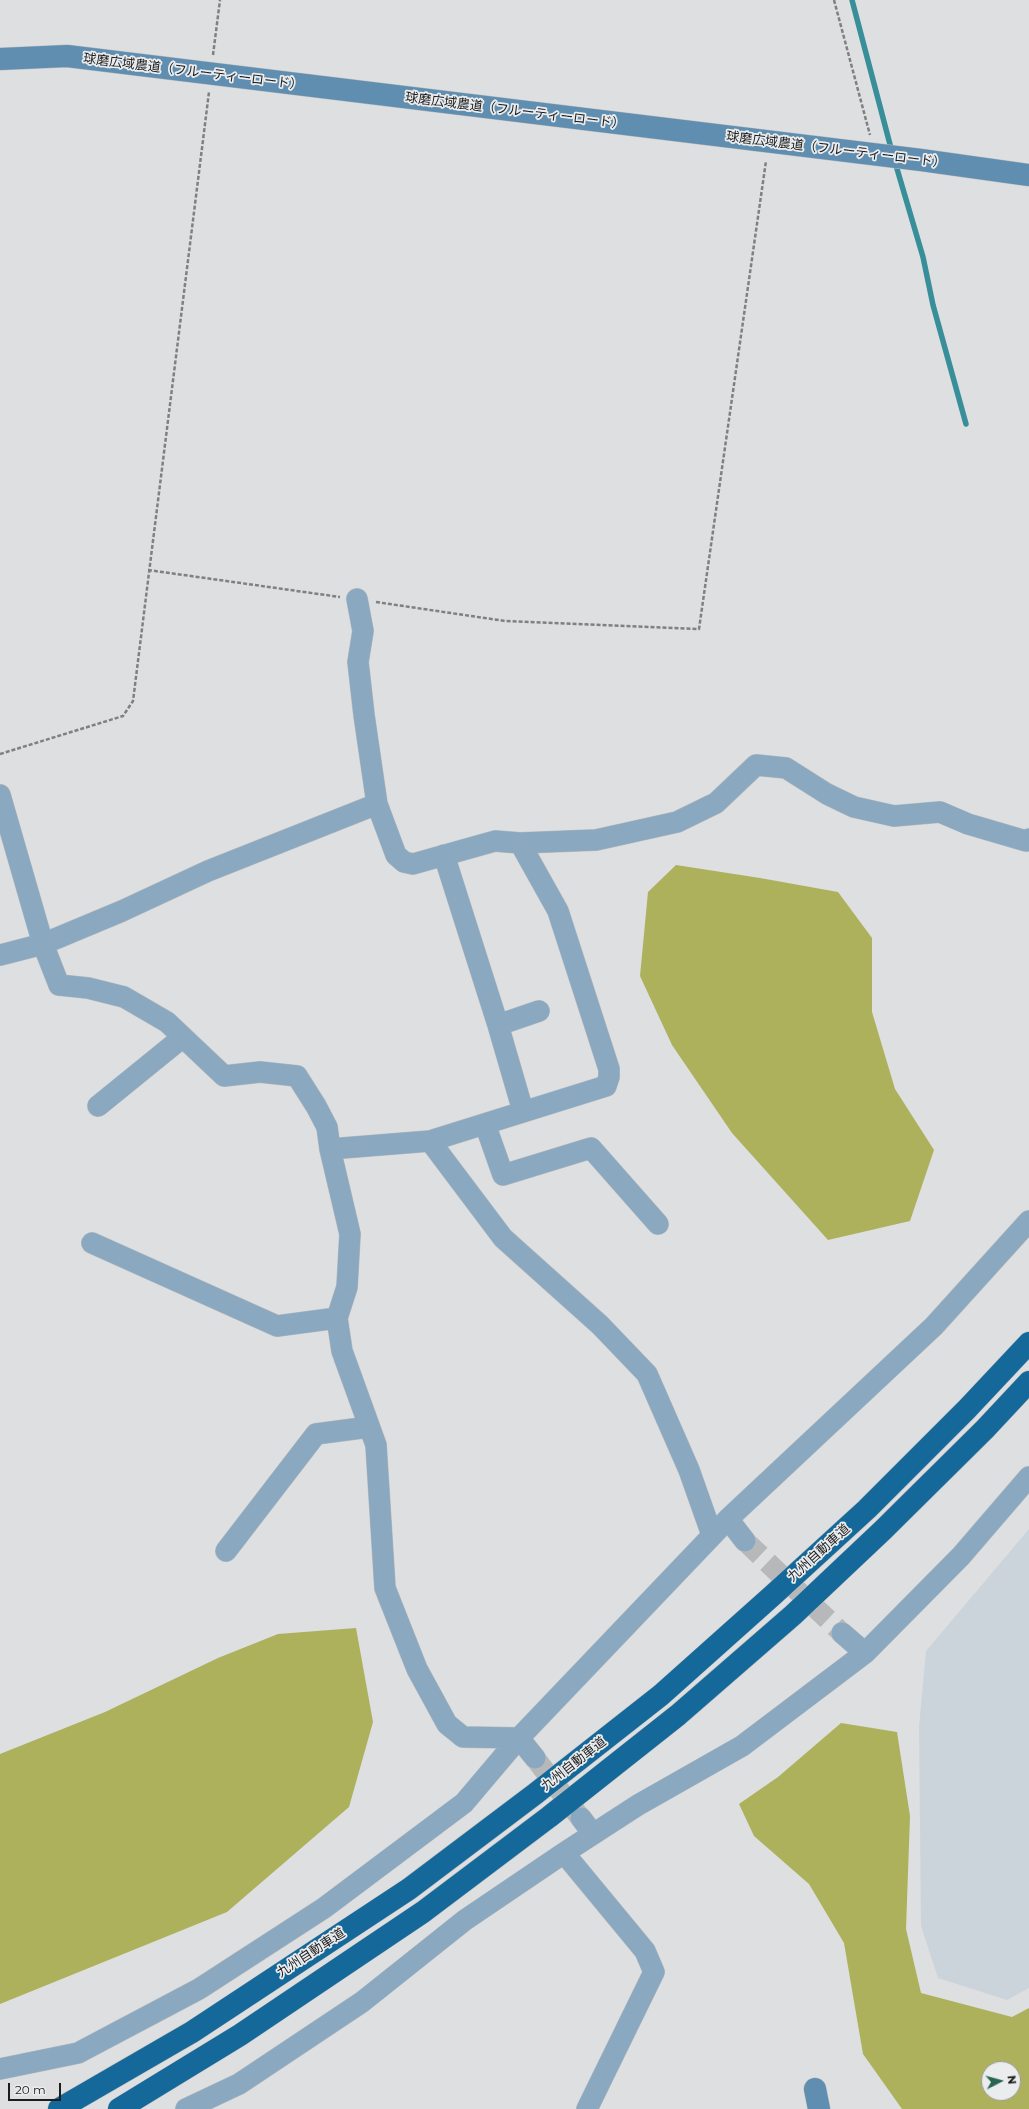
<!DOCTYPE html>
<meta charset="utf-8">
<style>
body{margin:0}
#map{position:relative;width:1029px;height:2109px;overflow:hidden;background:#dddfe1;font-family:Montserrat,sans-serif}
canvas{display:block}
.north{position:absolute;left:981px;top:2061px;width:40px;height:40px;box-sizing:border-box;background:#eaecee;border:1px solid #98999b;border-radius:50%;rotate:84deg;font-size:11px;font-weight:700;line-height:16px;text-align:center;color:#1d1d1e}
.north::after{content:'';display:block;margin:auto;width:14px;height:18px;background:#296550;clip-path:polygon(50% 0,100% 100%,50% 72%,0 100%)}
.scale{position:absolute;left:8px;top:2083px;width:53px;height:18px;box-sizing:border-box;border:2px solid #1d1d1e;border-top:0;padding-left:5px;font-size:12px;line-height:14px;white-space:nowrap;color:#1d1d1e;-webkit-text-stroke:3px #eaecee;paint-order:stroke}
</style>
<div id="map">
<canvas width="1029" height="2109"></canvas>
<div class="north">N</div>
<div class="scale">20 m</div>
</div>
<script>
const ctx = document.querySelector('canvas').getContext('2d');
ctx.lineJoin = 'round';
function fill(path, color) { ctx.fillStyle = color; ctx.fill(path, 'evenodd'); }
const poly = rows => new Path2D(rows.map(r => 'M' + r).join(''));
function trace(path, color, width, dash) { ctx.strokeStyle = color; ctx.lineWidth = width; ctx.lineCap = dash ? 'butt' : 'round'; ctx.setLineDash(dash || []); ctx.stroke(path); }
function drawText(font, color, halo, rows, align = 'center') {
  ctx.font = font + ' Montserrat,"Noto Sans JP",sans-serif'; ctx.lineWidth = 3.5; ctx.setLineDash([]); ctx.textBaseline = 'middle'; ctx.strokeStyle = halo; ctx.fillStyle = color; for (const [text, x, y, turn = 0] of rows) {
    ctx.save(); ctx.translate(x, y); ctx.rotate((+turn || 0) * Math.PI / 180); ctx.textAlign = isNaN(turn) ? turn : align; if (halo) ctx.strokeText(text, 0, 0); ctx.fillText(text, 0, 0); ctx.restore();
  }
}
fill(poly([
 [1029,1529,1029,1988,1007,2000,938,1978,921,1926,919,1727,926,1651]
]), '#ccd4db');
fill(poly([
 [676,865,760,878,838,892,872,938,872,1012,895,1089,934,1150,910,1221,828,1240,732,1133,672,1045,640,976,648,892],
 [356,1628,373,1722,349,1807,227,1912,0,2004,0,1754,105,1712,218,1658,278,1634],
 [841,1723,897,1732,910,1816,906,1929,921,1993,1012,2017,1029,2008,1029,2109,902,2109,863,2054,844,1943,809,1884,754,1836,739,1804,778,1777],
 [989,2069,1013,2069,1013,2093,989,2093]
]), '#adb15c');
trace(poly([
 [852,0,892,152],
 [895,162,923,257,933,305,966,424]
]), '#398f99', 5.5);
trace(poly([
 [745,1541,842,1633],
 [535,1758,579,1816]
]), '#b7b8ba', 21, [21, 10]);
const street = poly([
 [357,599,363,631,358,662,364,715,377,804,396,855,404,862,413,864,495,841,520,843,596,840,677,822,716,803,756,765,786,768,827,794,854,807,894,816,940,812,968,824,1026,841,1029,839],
 [0,795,43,944,59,985,88,988,124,997,167,1022,224,1076,260,1072,297,1076,316,1106,327,1127,330,1149,350,1234,347,1287,337,1318,342,1351,376,1445,385,1588,417,1669,447,1724,463,1737,519,1738,535,1758],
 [444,855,498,1025],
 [0,955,43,944,122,911,208,871,377,804],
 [98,1106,183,1037],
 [523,1111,498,1025,539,1011],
 [485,1124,503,1175,591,1148,658,1224],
 [430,1141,606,1086,609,1077,609,1069,558,911,520,843],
 [330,1149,430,1141,503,1238,600,1325,647,1374,689,1470,712,1535],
 [92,1243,277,1326,337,1318],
 [728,1519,745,1541],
 [226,1551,316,1434,369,1427],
 [842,1633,865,1653],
 [581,1818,593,1834],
 [564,1853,645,1951,654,1972,587,2109],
 [0,2069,78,2053,199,1989,324,1908,464,1803,519,1738,728,1519,934,1326,1029,1221],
 [186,2109,239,2084,362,2002,465,1920,564,1853,638,1805,742,1746,865,1653,961,1556,1029,1477]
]);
const secondary = poly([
 [0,59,67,56,921,160,1029,175],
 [815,2089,819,2109]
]);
const highway = poly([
 [59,2109,192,2032,409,1889,535,1794,661,1695,773,1595,867,1509,967,1409,1029,1343],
 [119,2109,240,2035,423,1912,549,1817,678,1715,793,1615,883,1530,985,1429,1029,1382]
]);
trace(street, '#babcbe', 22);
trace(secondary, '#babcbe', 23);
trace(highway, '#babcbe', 23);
trace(poly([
 [834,0,870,135],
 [213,55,220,0],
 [148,570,340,597],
 [376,602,505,621,699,629,766,161],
 [0,754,123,716,133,701,209,92]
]), '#7f8081', 2.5, [4, 2]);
trace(street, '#8aa9c1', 21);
trace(secondary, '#5f8eb1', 22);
trace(highway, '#14699a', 22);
drawText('13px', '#1d1d1e', '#eaecee', [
 ["球磨広域農道（フルーティーロード）",193,72,7],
 ["球磨広域農道（フルーティーロード）",515,111,7],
 ["球磨広域農道（フルーティーロード）",836,150,7],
 ["九州自動車道",819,1553,-42],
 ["九州自動車道",574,1764,-38],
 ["九州自動車道",311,1953,-33]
]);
</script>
